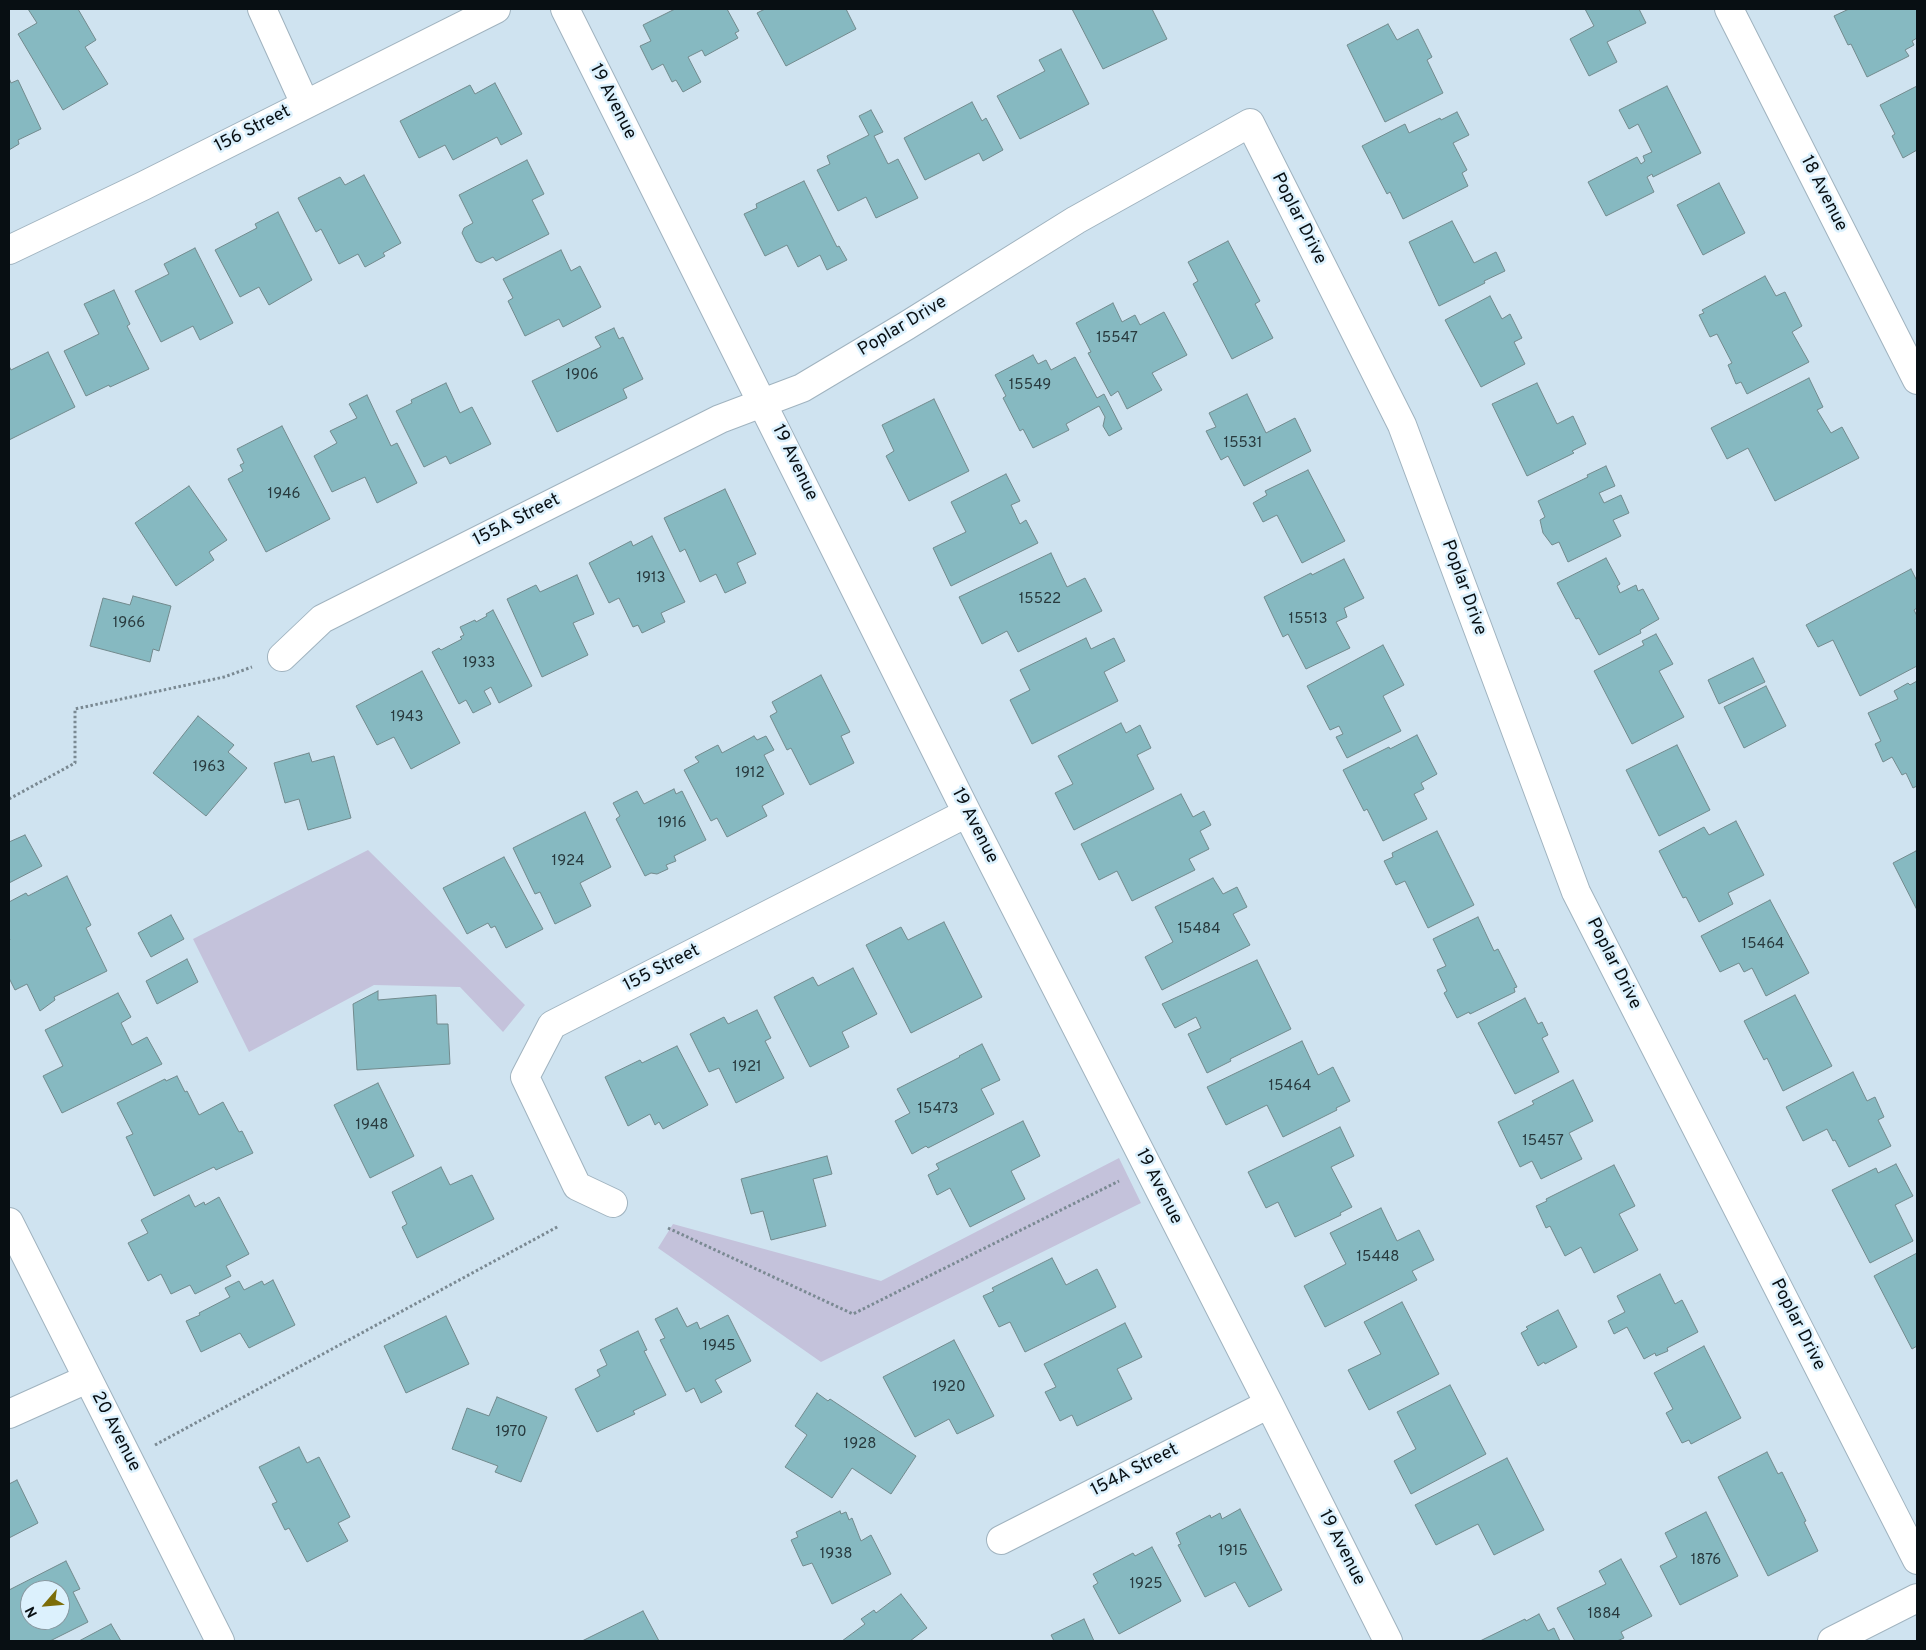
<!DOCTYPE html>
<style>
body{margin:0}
#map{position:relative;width:1926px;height:1650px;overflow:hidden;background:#cfe3f0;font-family:Overpass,sans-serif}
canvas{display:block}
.frame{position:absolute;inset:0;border:10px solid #080f13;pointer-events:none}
.north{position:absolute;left:20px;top:1580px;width:50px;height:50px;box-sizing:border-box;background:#dcf1fd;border:1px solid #87979f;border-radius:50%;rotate:243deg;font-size:14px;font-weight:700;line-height:20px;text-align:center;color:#080f13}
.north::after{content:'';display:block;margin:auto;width:18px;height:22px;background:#7c6d08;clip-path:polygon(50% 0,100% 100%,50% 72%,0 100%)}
</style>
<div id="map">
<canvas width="1926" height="1650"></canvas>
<div class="frame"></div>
<div class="north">N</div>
</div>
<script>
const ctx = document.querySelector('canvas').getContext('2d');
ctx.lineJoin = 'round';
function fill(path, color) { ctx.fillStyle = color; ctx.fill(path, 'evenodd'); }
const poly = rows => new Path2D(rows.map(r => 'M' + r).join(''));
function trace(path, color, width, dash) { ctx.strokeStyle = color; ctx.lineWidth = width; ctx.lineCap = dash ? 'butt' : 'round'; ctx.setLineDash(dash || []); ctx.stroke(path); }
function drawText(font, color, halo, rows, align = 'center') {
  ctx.font = font + ' Overpass,sans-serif'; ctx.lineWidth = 5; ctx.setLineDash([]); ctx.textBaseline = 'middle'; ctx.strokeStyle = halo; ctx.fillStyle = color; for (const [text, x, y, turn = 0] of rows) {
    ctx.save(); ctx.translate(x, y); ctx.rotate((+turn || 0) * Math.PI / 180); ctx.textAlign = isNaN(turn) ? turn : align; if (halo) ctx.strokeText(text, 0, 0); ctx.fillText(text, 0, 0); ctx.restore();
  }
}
fill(poly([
 [368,850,525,1005,503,1032,460,987,374,985,249,1052,193,939],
 [1119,1158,1141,1203,821,1362,658,1248,673,1224,881,1281]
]), '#c4c2db');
const building = poly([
 [28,9,78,9,96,40,85,47,108,84,63,110,18,34,37,23,28,9],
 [675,9,727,9,739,31,735,33,738,38,705,56,702,50,688,57,701,82,683,92,676,80,672,82,663,64,652,70,640,46,651,41,643,25,675,9],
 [765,9,846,9,856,29,786,66,757,13,765,9],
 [1072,9,1152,9,1167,39,1103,69,1072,9],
 [1585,9,1639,9,1646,23,1607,42,1617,62,1589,76,1570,39,1594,26,1585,9],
 [1849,9,1917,9,1917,38,1912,41,1914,45,1905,50,1909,56,1867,77,1851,44,1848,45,1834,16,1849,9],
 [1388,24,1397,40,1418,29,1432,57,1427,60,1443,93,1385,122,1347,45,1388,24],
 [1061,49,1089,104,1020,139,997,96,1045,71,1039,60,1061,49],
 [9,78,11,83,18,80,41,129,18,140,19,144,9,150,9,78],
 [495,83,522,134,501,145,497,137,453,160,445,145,419,158,400,121,470,85,475,94,495,83],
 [1667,86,1701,153,1653,177,1652,174,1647,177,1654,192,1606,216,1588,182,1637,157,1641,164,1645,161,1643,156,1652,152,1638,124,1629,129,1619,110,1667,86],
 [1917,86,1917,150,1903,158,1892,136,1895,134,1880,105,1917,86],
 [972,102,982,121,986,118,1003,150,983,161,979,153,925,180,904,138,972,102],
 [871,110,883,132,874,136,888,164,898,159,918,198,876,218,866,197,838,211,817,170,830,164,827,156,869,135,859,116,871,110],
 [1457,112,1469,135,1453,143,1467,170,1462,173,1468,186,1403,219,1390,192,1387,194,1362,146,1405,124,1409,133,1440,118,1441,120,1457,112],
 [527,160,544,194,532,200,549,234,496,261,493,257,481,263,476,261,462,233,464,228,473,223,459,195,527,160],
 [364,175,401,243,383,253,385,256,365,267,358,254,339,264,321,229,316,232,298,198,340,177,345,185,364,175],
 [804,181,837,247,839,246,847,260,827,270,820,255,798,267,787,245,765,256,744,214,757,208,756,204,804,181],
 [1719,183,1745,233,1703,255,1677,205,1719,183],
 [278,212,312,280,269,305,259,287,240,297,215,250,257,228,255,224,278,212],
 [1452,221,1474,263,1496,252,1505,271,1484,281,1485,283,1439,306,1409,242,1452,221],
 [1228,241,1260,301,1255,304,1273,338,1232,359,1193,284,1198,281,1188,262,1228,241],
 [195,248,233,323,200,340,193,326,161,342,135,291,169,274,164,264,195,248],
 [561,250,571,271,580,266,601,307,563,327,559,319,525,336,508,301,513,298,503,279,561,250],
 [1765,276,1776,296,1785,292,1802,326,1792,332,1809,362,1747,394,1741,382,1736,384,1728,365,1732,363,1717,334,1710,337,1699,315,1704,313,1702,310,1765,276],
 [114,290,130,324,127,326,149,369,110,387,109,385,86,396,64,351,99,334,84,304,114,290],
 [1490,296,1502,319,1510,314,1522,338,1514,342,1525,364,1481,387,1445,320,1490,296],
 [1113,303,1122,322,1135,315,1140,325,1164,312,1187,355,1152,373,1162,390,1127,409,1118,391,1111,396,1088,353,1091,352,1076,323,1113,303],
 [614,328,619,339,623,337,643,379,623,389,627,398,557,432,532,381,601,347,595,337,614,328],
 [48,352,75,407,9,440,9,366,11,370,48,352],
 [1033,355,1038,364,1046,360,1051,370,1075,357,1097,398,1104,394,1122,429,1109,436,1103,426,1105,417,1099,406,1066,424,1069,430,1033,448,1023,429,1020,431,1003,398,1006,396,995,375,1033,355],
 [1809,378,1823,407,1817,410,1831,433,1842,427,1859,458,1775,501,1748,448,1727,459,1711,428,1809,378],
 [446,383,460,413,472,407,491,444,450,464,446,456,424,467,396,411,412,403,411,400,446,383],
 [1537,383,1557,424,1573,416,1586,444,1572,451,1574,453,1527,476,1492,404,1537,383],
 [1247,394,1266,433,1295,418,1311,451,1244,486,1228,456,1221,460,1206,431,1216,427,1209,413,1247,394],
 [367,395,391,446,397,443,417,483,377,503,365,477,332,492,314,456,337,443,330,431,357,418,349,404,367,395],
 [934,399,969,471,909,501,886,456,894,451,882,425,934,399],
 [282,426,330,519,266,552,228,479,243,471,240,465,244,463,237,449,282,426],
 [1606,466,1615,486,1599,493,1604,503,1621,495,1629,513,1613,520,1621,536,1568,562,1559,542,1552,545,1543,533,1540,520,1545,517,1538,501,1588,477,1587,475,1606,466],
 [1308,470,1345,541,1302,563,1277,515,1263,522,1253,503,1267,495,1265,491,1308,470],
 [1006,474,1020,501,1011,505,1020,524,1026,520,1038,543,951,586,933,548,966,532,951,502,1006,474],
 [189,486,227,540,209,552,214,560,176,586,135,523,189,486],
 [725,489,756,554,737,563,746,583,725,593,716,574,700,582,685,549,680,552,664,518,725,489],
 [652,536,685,602,661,613,665,622,642,633,638,625,633,627,619,598,609,603,589,563,631,541,633,546,652,536],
 [1051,553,1067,587,1085,578,1102,611,1018,652,1007,631,982,644,959,597,1051,553],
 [1606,558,1620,584,1617,586,1620,593,1636,585,1638,591,1643,589,1659,619,1640,630,1641,633,1599,655,1579,618,1576,619,1557,583,1606,558],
 [1344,559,1364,598,1344,608,1347,617,1336,622,1350,648,1306,669,1288,634,1283,637,1264,597,1311,573,1312,575,1344,559],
 [1911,569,1917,581,1917,608,1914,610,1917,616,1917,666,1860,696,1833,640,1818,647,1806,625,1911,569],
 [577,575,594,614,573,623,588,655,542,677,507,599,536,585,540,592,577,575],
 [133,596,171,606,159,651,153,649,150,662,90,646,103,598,130,605,133,596],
 [493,610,532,686,499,703,491,687,484,691,491,704,473,713,466,700,459,704,432,652,439,648,441,650,462,639,460,637,464,635,460,627,475,620,476,622,487,616,486,614,493,610],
 [1656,634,1673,664,1659,671,1684,717,1632,744,1594,671,1644,645,1642,641,1656,634],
 [1086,638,1091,649,1114,638,1125,661,1104,672,1118,701,1032,744,1010,700,1030,690,1020,670,1086,638],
 [1383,645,1404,685,1383,696,1401,731,1347,758,1336,737,1343,734,1339,726,1330,730,1307,686,1383,645],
 [1753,658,1765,682,1719,704,1708,680,1753,658],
 [422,671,460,743,411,769,394,737,377,745,356,706,422,671],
 [821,675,850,732,841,736,854,763,810,785,791,748,787,750,770,716,777,712,772,702,821,675],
 [1917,681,1917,786,1913,788,1906,773,1902,775,1892,757,1883,762,1875,744,1881,741,1868,713,1898,699,1894,691,1908,683,1910,685,1917,681],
 [1766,686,1786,726,1744,748,1724,707,1766,686],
 [198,716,234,745,228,752,247,768,206,816,153,773,198,716],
 [1121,723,1126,733,1140,725,1151,748,1137,755,1154,789,1074,830,1055,793,1073,784,1058,756,1121,723],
 [1417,735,1437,774,1421,783,1424,789,1414,794,1427,819,1383,841,1367,809,1364,811,1343,770,1389,747,1390,749,1417,735],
 [754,736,757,740,766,736,774,750,764,755,784,794,762,806,767,816,727,837,717,818,711,821,684,770,699,762,695,757,718,745,722,753,754,736],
 [1677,745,1710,810,1659,836,1626,770,1677,745],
 [309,753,312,762,334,756,351,818,308,830,299,799,285,803,274,763,309,753],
 [674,789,676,794,682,791,706,840,674,856,676,861,666,865,668,869,657,874,651,873,645,876,616,819,620,816,613,803,637,791,644,804,674,789],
 [1181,794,1193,817,1204,811,1211,825,1200,831,1209,849,1189,859,1195,870,1132,901,1117,871,1099,880,1081,844,1181,794],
 [585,812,611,867,580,883,591,906,555,924,540,892,535,894,513,848,585,812],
 [1736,821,1764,875,1728,893,1733,904,1699,922,1686,897,1683,898,1659,851,1704,827,1709,835,1736,821],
 [1437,831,1474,905,1428,928,1405,881,1396,885,1384,861,1393,857,1392,853,1437,831],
 [25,835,42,866,9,883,9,841,9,842,25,835],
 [1916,851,1917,853,1917,910,1893,863,1916,851],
 [504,857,543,929,506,948,495,926,491,928,488,923,467,934,443,888,504,857],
 [67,876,91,925,86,928,107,971,54,997,55,1000,40,1011,27,984,15,990,9,978,9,941,10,940,9,937,9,902,26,893,28,896,67,876],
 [1213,878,1223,894,1237,887,1247,907,1233,914,1250,945,1162,990,1145,957,1173,942,1155,907,1213,878],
 [1770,900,1809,973,1766,996,1752,968,1744,972,1739,963,1720,972,1701,936,1770,900],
 [171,915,184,939,151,957,138,933,171,915],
 [1478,917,1494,951,1498,949,1517,987,1514,988,1515,992,1470,1014,1469,1012,1457,1018,1444,993,1447,991,1437,970,1446,966,1433,939,1478,917],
 [944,922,982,997,911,1033,866,945,901,927,908,940,944,922],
 [187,959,198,982,157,1004,146,981,187,959],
 [1257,960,1291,1029,1230,1059,1231,1061,1207,1073,1188,1034,1201,1028,1196,1017,1175,1028,1162,1004,1257,960],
 [853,968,877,1014,842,1032,849,1047,810,1067,774,997,813,977,818,986,853,968],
 [378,991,378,1000,436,995,437,1024,448,1024,450,1064,357,1070,353,1004,378,991],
 [118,993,131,1017,121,1023,132,1045,147,1037,162,1064,62,1113,43,1076,63,1066,45,1030,118,993],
 [1795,995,1832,1066,1783,1091,1767,1058,1764,1060,1744,1021,1795,995],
 [1525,998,1538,1024,1542,1022,1548,1035,1542,1038,1559,1072,1515,1094,1478,1023,1525,998],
 [757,1010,771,1038,765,1041,784,1078,736,1103,719,1068,709,1072,690,1034,724,1017,728,1024,757,1010],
 [1302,1041,1318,1075,1333,1067,1350,1101,1336,1108,1337,1110,1283,1137,1267,1105,1226,1125,1207,1087,1302,1041],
 [982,1044,1000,1080,981,1089,994,1114,928,1148,926,1146,912,1154,895,1121,910,1113,897,1089,960,1057,959,1056,982,1044],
 [677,1046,708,1105,663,1129,659,1122,655,1125,650,1114,628,1126,605,1077,640,1060,642,1063,677,1046],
 [1853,1072,1867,1101,1875,1097,1884,1117,1878,1120,1891,1146,1849,1167,1835,1140,1833,1141,1827,1129,1803,1141,1786,1107,1853,1072],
 [177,1076,185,1092,187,1091,199,1115,223,1102,239,1132,242,1131,253,1153,216,1170,214,1167,154,1196,126,1137,133,1134,117,1103,165,1079,166,1081,177,1076],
 [1573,1080,1593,1121,1569,1133,1582,1159,1541,1179,1532,1161,1520,1167,1498,1122,1534,1104,1532,1101,1573,1080],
 [378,1083,414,1156,370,1178,334,1105,378,1083],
 [1023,1121,1040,1156,1011,1171,1025,1199,970,1227,950,1188,937,1195,928,1175,939,1169,936,1164,1023,1121],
 [1340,1127,1354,1156,1331,1167,1352,1207,1340,1213,1341,1215,1295,1237,1278,1202,1266,1208,1248,1172,1340,1127],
 [827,1156,832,1174,813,1179,826,1226,771,1240,763,1211,751,1214,741,1179,827,1156],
 [1896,1164,1913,1196,1895,1205,1913,1241,1870,1263,1832,1190,1876,1168,1878,1173,1896,1164],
 [1614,1165,1635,1206,1619,1214,1638,1250,1594,1273,1581,1247,1565,1256,1550,1226,1546,1228,1536,1206,1547,1201,1546,1199,1614,1165],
 [441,1167,450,1185,472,1175,494,1219,417,1258,402,1227,407,1224,392,1192,441,1167],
 [189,1195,195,1207,204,1202,205,1205,219,1197,249,1254,226,1266,231,1276,195,1294,190,1285,171,1294,161,1274,148,1281,128,1243,148,1233,141,1220,189,1195],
 [1381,1208,1397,1241,1419,1230,1434,1260,1412,1271,1417,1280,1325,1327,1304,1286,1346,1264,1330,1233,1381,1208],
 [1917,1253,1917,1346,1912,1349,1874,1276,1917,1253],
 [1052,1258,1066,1285,1097,1269,1116,1307,1025,1352,1010,1322,999,1327,983,1296,994,1291,992,1288,1052,1258],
 [1660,1274,1675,1304,1682,1300,1698,1332,1667,1348,1668,1351,1656,1356,1655,1353,1644,1359,1627,1327,1614,1334,1608,1321,1625,1312,1617,1296,1660,1274],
 [273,1280,295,1325,249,1348,240,1333,201,1352,186,1321,200,1315,199,1313,230,1297,225,1288,239,1281,244,1290,262,1281,264,1285,273,1280],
 [1402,1302,1439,1374,1369,1410,1348,1370,1381,1354,1364,1322,1402,1302],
 [677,1308,687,1327,697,1322,700,1329,728,1315,751,1361,715,1380,722,1392,701,1403,694,1388,686,1392,660,1340,665,1338,655,1319,677,1308],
 [1558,1310,1577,1347,1545,1364,1544,1362,1538,1366,1521,1333,1528,1329,1526,1327,1558,1310],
 [446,1316,469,1364,406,1393,384,1346,446,1316],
 [1125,1323,1142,1357,1117,1369,1132,1399,1077,1426,1072,1415,1060,1421,1045,1392,1056,1387,1044,1364,1125,1323],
 [638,1331,647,1350,644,1351,666,1395,633,1411,635,1414,597,1432,575,1389,600,1376,597,1370,607,1365,600,1350,638,1331],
 [954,1340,994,1416,957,1434,949,1419,915,1437,883,1377,954,1340],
 [1704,1346,1741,1418,1691,1444,1689,1440,1682,1443,1666,1413,1673,1409,1654,1373,1704,1346],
 [1450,1385,1486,1454,1411,1494,1394,1461,1416,1449,1397,1412,1450,1385],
 [817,1393,828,1401,830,1399,916,1456,891,1494,852,1468,832,1498,785,1467,807,1435,795,1426,817,1393],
 [497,1397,547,1417,521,1482,495,1472,498,1466,452,1449,467,1408,489,1416,497,1397],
 [299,1447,307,1463,319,1457,350,1517,338,1523,348,1541,307,1562,289,1528,285,1530,272,1504,277,1502,259,1467,299,1447],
 [1767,1452,1778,1474,1782,1472,1806,1521,1804,1522,1818,1551,1768,1576,1718,1477,1767,1452],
 [1507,1458,1544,1530,1494,1555,1478,1524,1436,1545,1415,1505,1507,1458],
 [17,1480,38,1523,9,1538,9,1484,17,1480],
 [1240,1509,1282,1590,1249,1607,1235,1582,1205,1597,1178,1545,1181,1544,1176,1533,1210,1515,1211,1518,1220,1513,1222,1519,1240,1509],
 [840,1511,841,1514,846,1512,849,1520,852,1518,861,1541,871,1535,891,1574,832,1604,812,1563,803,1566,791,1540,798,1537,796,1532,840,1511],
 [1706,1512,1738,1576,1680,1605,1660,1566,1677,1557,1665,1533,1706,1512],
 [1152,1547,1181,1601,1119,1634,1093,1586,1098,1583,1093,1574,1133,1553,1135,1556,1152,1547],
 [1621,1559,1652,1616,1621,1632,1624,1638,1617,1641,1575,1641,1557,1608,1606,1584,1599,1571,1621,1559],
 [66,1561,80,1589,73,1592,88,1622,50,1641,9,1641,9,1590,66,1561],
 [30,1590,60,1590,60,1620,30,1620,30,1590],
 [901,1594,927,1628,910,1641,842,1641,865,1624,861,1619,874,1610,876,1613,901,1594],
 [643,1611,659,1641,582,1641,643,1611],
 [1539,1614,1548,1631,1554,1628,1560,1641,1480,1641,1525,1619,1526,1621,1539,1614],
 [1084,1619,1094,1641,1054,1641,1051,1635,1084,1619],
 [111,1624,121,1641,79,1641,111,1624]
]);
fill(building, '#86b9c1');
trace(building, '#728a8d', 1);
const minor = poly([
 [262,9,305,104],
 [565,9,967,813,1269,1404,1388,1641],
 [282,657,322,619,720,419,802,388,906,326,1076,220,1250,123,1402,425,1576,892,1917,1560],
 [613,1203,577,1186,525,1077,552,1025,967,813],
 [9,1414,87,1379],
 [1001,1540,1269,1404]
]);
const tertiary = poly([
 [1729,9,1917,380],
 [9,250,143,186,496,9],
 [9,1222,220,1641],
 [1832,1641,1917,1598]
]);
trace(minor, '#a0b3bf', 30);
trace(tertiary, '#a0b3bf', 30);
trace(poly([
 [9,799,75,763,75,709,224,677,252,667],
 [668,1228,853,1314,1119,1181],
 [155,1445,559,1226]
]), '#7a8992', 3, [2.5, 2.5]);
trace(minor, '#fff', 28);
trace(tertiary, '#fff', 28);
drawText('15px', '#283a3e', null, [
 ["15547",1117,339],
 ["1906",582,376],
 ["15549",1030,386],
 ["15531",1243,444],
 ["1946",284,495],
 ["1913",651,579],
 ["15522",1040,600],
 ["15513",1308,620],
 ["1966",129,624],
 ["1933",479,664],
 ["1943",407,718],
 ["1963",209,768],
 ["1912",750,774],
 ["1916",672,824],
 ["1924",568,862],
 ["15484",1199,930],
 ["15464",1763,945],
 ["1921",747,1068],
 ["15464",1290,1087],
 ["15473",938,1110],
 ["1948",372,1126],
 ["15457",1543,1142],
 ["15448",1378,1258],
 ["1945",719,1347],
 ["1920",949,1388],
 ["1970",511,1433],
 ["1928",860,1445],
 ["1915",1233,1552],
 ["1938",836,1555],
 ["1876",1706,1561],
 ["1925",1146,1585],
 ["1884",1604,1615]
]);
drawText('18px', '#080f13', '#dcf1fd', [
 ["19 Avenue",612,102,63],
 ["156 Street",253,130,-27],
 ["18 Avenue",1823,194,63],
 ["Poplar Drive",1298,219,63],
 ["Poplar Drive",903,327,-31],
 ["19 Avenue",794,463,64],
 ["155A Street",517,521,-27],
 ["Poplar Drive",1463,588,70],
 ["19 Avenue",974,826,63],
 ["Poplar Drive",1613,964,63],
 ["155 Street",662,969,-27],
 ["19 Avenue",1158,1187,63],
 ["Poplar Drive",1797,1325,63],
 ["20 Avenue",115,1432,63],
 ["154A Street",1135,1471,-27],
 ["19 Avenue",1341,1548,63]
]);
</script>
